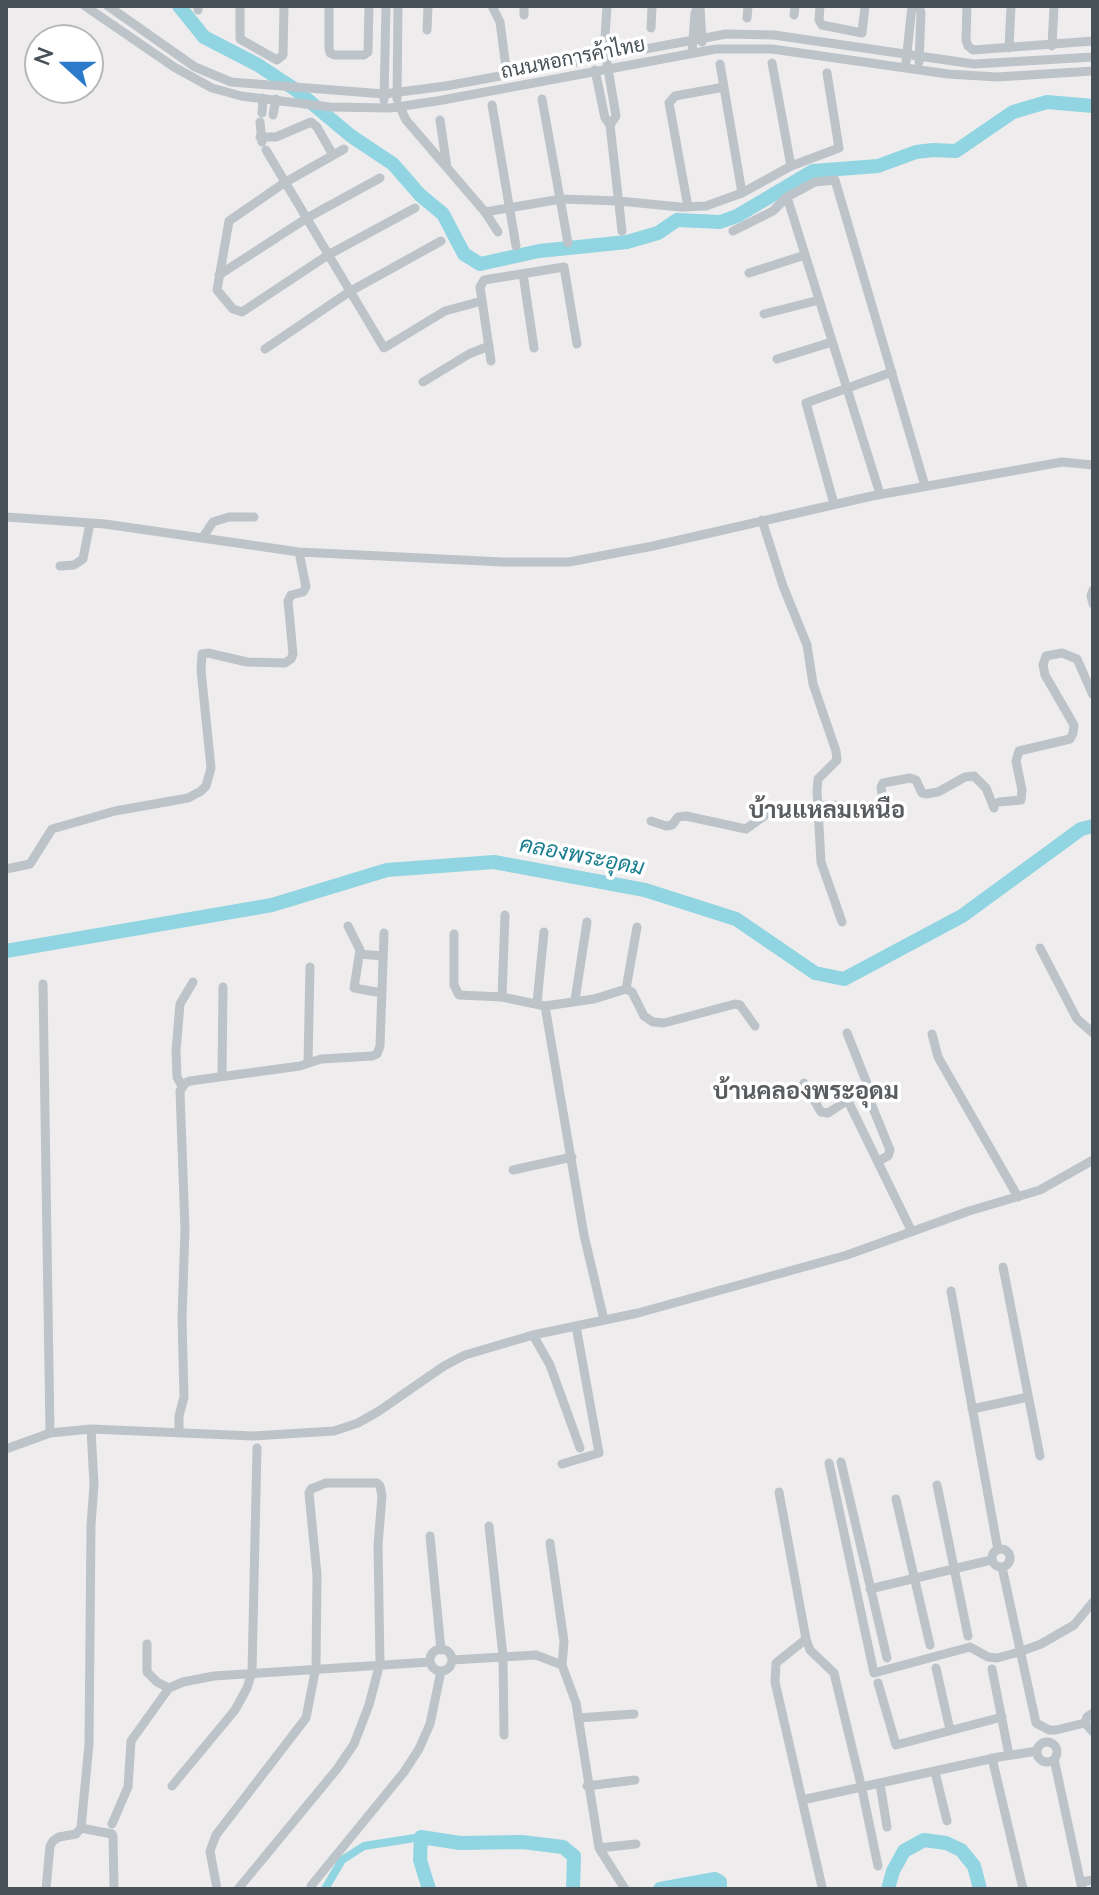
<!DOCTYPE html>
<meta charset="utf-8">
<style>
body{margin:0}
#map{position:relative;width:1099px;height:1895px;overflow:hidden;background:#efeced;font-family:Lato,sans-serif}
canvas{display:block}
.frame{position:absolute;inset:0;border:8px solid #475157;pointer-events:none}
.north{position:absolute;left:24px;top:24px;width:80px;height:80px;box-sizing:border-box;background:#fff;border:2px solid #b5b9bc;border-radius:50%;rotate:291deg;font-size:22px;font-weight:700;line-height:32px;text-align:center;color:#475157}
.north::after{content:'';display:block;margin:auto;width:28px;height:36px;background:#2c7aca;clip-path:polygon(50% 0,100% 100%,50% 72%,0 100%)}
</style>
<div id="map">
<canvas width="1099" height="1895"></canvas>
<div class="frame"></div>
<div class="north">N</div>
</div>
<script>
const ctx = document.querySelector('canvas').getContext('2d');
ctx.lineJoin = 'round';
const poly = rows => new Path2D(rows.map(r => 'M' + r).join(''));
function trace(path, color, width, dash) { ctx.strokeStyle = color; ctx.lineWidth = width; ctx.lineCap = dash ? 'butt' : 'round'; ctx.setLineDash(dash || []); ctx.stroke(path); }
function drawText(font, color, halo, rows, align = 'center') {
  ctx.font = font + ' Lato,Sarabun,sans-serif'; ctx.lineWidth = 7; ctx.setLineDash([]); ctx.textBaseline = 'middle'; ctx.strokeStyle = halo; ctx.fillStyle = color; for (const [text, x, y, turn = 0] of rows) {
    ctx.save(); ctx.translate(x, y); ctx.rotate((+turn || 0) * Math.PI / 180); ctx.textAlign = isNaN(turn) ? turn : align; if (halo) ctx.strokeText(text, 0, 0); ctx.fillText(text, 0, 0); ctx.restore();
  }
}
trace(poly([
 [325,1889,342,1860,364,1846,421,1837]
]), '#90d5e1', 8);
trace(poly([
 [179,6,204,37,258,65,296,90,351,136,393,164,420,195,443,214,464,254,480,264,539,251,627,242,658,233,677,220,720,222,737,216,813,171,878,166,916,152,933,150,956,151,1013,112,1047,102,1093,106],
 [6,951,272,905,387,870,494,862,645,890,736,919,815,973,844,979,962,916,1081,829,1093,826],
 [429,1889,420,1860,421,1837,460,1843,522,1842,563,1847,574,1856,573,1889],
 [660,1889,715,1879,720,1882,720,1889],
 [888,1889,893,1871,904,1851,924,1840,946,1843,961,1850,974,1866,980,1889]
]), '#90d5e1', 14);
trace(poly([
 [85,6,174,67,212,88,241,96,330,107,390,108,437,101,716,49,772,49,948,74,997,77,1093,71],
 [108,6,195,67,231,82,384,94,446,86,726,34,774,35,974,64,1093,57],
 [198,6,198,10],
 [240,6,240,39,277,60,283,55,284,6],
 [329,6,329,48,330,53,334,55,364,55,368,52,369,6],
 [492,6,500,22,507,75],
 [700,6,702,42],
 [820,6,819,20,822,25,862,33,865,6],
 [919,6,921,13,919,62],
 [967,6,966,40,968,46,973,50,1093,41],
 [524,15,524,6],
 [794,15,795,6],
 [747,18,748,6],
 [651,28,652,6],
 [427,30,428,6],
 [605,38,607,6],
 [1052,46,1054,6],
 [1009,48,1011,6],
 [692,52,695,13,698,6],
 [606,57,616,116,610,125],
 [906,62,912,6],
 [772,63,791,166],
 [720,64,742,193],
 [595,70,605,118,610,125,622,231],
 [397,99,398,6],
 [542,99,568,243],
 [384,100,386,6],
 [492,105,516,246],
 [400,107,406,120,485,212,561,199,619,201,680,207,706,206,742,193,791,166,839,148,827,73],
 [262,113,263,98],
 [273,115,276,99],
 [440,120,447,168],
 [260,122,262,142],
 [260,137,276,137,311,122,317,127,333,155],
 [344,149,284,183,229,221,217,290,233,309,242,312,328,255,415,208],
 [266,150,384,348,445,311,482,301],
 [688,207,669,103,675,96,724,87],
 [485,212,498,232],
 [733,231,773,211,787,197],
 [749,273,805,255],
 [523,274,534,348],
 [219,275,307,218,380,178],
 [764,314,819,300],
 [265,349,349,292,441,241],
 [777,359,832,342],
 [491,361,480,287,484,280,564,267,577,344],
 [423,382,469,354,489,346],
 [880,494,787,197,815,182,835,180,925,486],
 [834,504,806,403,892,372],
 [6,517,105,524,299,552,503,562,569,562,653,546,872,496,1062,462,1093,465],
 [762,520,783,586,807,645,813,684,836,751,837,760,818,779,817,791,821,862,842,922],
 [203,537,213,522,229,517,254,517],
 [60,566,74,565,83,559,90,523],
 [1093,590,1091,596,1093,604],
 [999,802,1021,800,1022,790,1016,761,1019,751,1070,739,1073,733,1074,725,1045,675,1043,665,1046,656,1062,653,1077,659,1093,695],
 [651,821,666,826,672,825,678,817,686,816,746,829,768,813,819,805,877,806,883,801,881,787,883,783,910,778,916,780,922,793,926,794,938,792,965,777,974,776,986,788,994,808],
 [6,869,30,864,52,829,115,811,188,798,201,791,206,786,211,768,201,670,202,654,208,653,247,662,285,663,291,659,293,654,288,601,291,595,303,592,306,587,299,552],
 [348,926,360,950,354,988,382,993],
 [454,934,454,985,459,995,502,997,545,1006,594,999,626,989,632,992,644,1016,653,1022,664,1023,735,1004,740,1005,755,1026],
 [1040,948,1077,1019,1093,1033],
 [360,954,383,956],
 [43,984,50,1433],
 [626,989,637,927],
 [502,997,505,915],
 [575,1000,587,922],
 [537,1003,544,932],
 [545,1006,584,1235,604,1320],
 [847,1033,868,1086,868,1096,890,1150,888,1156,878,1161],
 [932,1034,938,1057,1018,1197],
 [308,1063,310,967],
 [222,1075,223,987],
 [804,1083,821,1112,828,1113,845,1102,849,1103,912,1232],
 [182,1086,177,1077,176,1051,180,1004,193,982],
 [513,1170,572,1157],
 [1003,1267,1040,1456],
 [951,1291,998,1550],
 [533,1335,550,1365,580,1448],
 [972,1409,1028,1397],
 [179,1433,179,1416,184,1397,182,1318,185,1230,180,1091,185,1083,190,1081,300,1066,321,1059,372,1056,377,1054,380,1046,384,933],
 [6,1449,50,1433,91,1429,253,1436,334,1431,358,1423,379,1411,444,1366,465,1355,533,1335,638,1313,847,1255,969,1211,1040,1190,1093,1160],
 [841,1462,887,1658],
 [829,1463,874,1673,970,1647,988,1657,997,1658,1019,1652,1041,1644,1074,1625,1093,1602],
 [562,1464,599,1453,576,1326],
 [937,1485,968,1636],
 [779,1492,806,1639,810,1650,834,1673,862,1789,878,1866],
 [896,1499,930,1645],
 [489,1526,503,1656,504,1735],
 [430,1536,441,1650],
 [550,1543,564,1642,562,1665],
 '992 1558a9 9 0 1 1 18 0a9 9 0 1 1-18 0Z',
 [1002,1567,1036,1723,1049,1730,1056,1730,1085,1723],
 [870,1589,991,1560],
 [806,1639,776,1663,775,1682,822,1887],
 [147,1644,147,1672,157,1682,169,1688],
 '430 1660a11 11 0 1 1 22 0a11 11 0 1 1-22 0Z',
 [452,1660,536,1655,562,1665,576,1703,599,1848,625,1889],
 [936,1668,950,1730],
 [992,1669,1009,1755],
 [878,1683,896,1745,1002,1717],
 [1093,1713,1087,1717,1085,1723,1093,1732],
 [578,1718,634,1714],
 '1037 1752a10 10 0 1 1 20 0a10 10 0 1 1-20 0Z',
 [992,1758,1023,1889],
 [1054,1759,1082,1889],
 [935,1772,947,1821],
 [880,1784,887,1827],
 [172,1786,235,1710,247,1688,252,1672,257,1448],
 [587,1786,635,1780],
 [802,1800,999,1757,1037,1751],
 [112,1824,128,1787,131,1741,169,1688,183,1682,214,1676,430,1662],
 [81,1828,112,1834,113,1836,114,1889],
 [599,1848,636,1844],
 [1081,1882,1093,1880],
 [311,1886,404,1772,419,1749,430,1724,441,1671],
 [46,1889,50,1846,53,1841,59,1837,76,1834,81,1828,89,1744,91,1525,94,1485,91,1429],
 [217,1889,210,1851,216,1835,306,1718,316,1667,317,1575,309,1493,311,1489,326,1483,377,1483,380,1486,382,1496,378,1545,380,1663,369,1705,354,1744,337,1769,238,1889]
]), '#bcc4ca', 9);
drawText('20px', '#475157', '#fff', [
 ["ถนนหอการค้าไทย",573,58,-11]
]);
drawText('italic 22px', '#1a7e8f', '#fff', [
 ["คลองพระอุดม",582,856,11]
]);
drawText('bold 24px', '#5a5d60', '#fff', [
 ["บ้านแหลมเหนือ",827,810],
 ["บ้านคลองพระอุดม",806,1091]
]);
</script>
